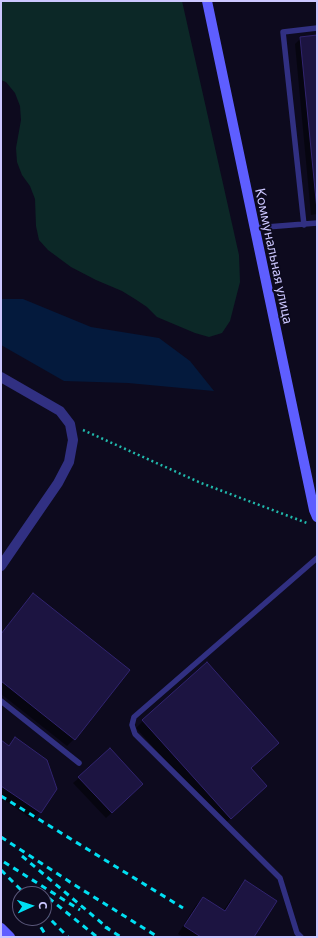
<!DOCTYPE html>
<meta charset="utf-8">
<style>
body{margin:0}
#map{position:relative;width:318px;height:938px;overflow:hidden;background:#0d0a1e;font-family:Commissioner,sans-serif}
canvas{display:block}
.frame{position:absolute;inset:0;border:2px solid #ccc7ff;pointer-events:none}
.north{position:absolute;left:12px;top:886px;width:40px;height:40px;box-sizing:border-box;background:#0d0a1e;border:1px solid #595678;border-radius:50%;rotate:87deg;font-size:11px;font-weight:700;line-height:16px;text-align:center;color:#ccc7ff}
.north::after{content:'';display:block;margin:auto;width:14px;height:18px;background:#00dff2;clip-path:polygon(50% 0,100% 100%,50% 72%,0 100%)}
</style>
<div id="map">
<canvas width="318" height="938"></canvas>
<div class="frame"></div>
<div class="north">С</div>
</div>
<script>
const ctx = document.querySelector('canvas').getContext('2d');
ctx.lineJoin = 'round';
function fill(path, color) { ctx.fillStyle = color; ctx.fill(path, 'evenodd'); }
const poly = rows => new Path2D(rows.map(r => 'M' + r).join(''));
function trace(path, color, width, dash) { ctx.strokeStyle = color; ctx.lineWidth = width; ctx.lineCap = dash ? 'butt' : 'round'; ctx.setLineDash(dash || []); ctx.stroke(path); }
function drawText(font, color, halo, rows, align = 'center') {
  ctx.font = font + ' Commissioner,sans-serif'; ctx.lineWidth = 3.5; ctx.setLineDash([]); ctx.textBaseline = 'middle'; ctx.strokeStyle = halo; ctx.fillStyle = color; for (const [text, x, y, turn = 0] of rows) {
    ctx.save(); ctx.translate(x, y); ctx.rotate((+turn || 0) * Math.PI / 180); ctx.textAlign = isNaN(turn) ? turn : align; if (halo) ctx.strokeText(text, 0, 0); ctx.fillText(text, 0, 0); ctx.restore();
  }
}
fill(poly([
 [1,1,182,1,239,255,240,282,230,321,222,333,209,337,195,333,157,317,147,307,135,299,122,291,96,280,71,267,48,250,39,240,36,226,35,199,30,186,22,175,17,162,16,148,21,120,20,106,15,93,6,82,1,80]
]), '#0c2827');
fill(poly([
 [1,299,23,299,91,327,159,338,190,361,214,391,128,383,64,381,1,345]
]), '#041a3d');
fill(poly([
 [317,36,317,214,311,215,295,44,301,38],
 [33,595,74,739,67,746,1,694,1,634],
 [143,721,271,751,250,769,259,793,223,825,136,728],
 [15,739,56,789,40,812,33,820,1,798,1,741,8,746],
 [79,778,136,790,106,818,73,783],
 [245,881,252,937,183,937,178,934,196,905,203,898,223,911,238,889]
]), '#0007');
const building = poly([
 [317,35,317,210,300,37,317,35],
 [33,593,130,670,75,740,1,681,1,634,33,593],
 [207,662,279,743,251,768,267,786,231,819,142,720,207,662],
 [15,737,47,760,57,789,41,813,1,786,1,740,9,746,15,737],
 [110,748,143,784,112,813,78,777,110,748],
 [245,880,277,901,254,937,201,937,184,926,203,897,225,911,245,880]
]);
fill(building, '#1c1441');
trace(building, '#31246f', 1);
trace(poly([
 [83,430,201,483,307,523]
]), '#21b9ac', 2.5, [2, 3]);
trace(poly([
 [304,225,283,32,317,28],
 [254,228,317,223],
 [1,701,79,763],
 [301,937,297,933,280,878,135,734,132,725,134,717,317,558]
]), '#313082', 5.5);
trace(poly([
 [1,377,60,411,70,424,73,440,69,462,58,483,1,566]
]), '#313082', 10);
trace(poly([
 [207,1,314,510,317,517],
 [1,928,10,937]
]), '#5e5eff', 10);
trace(poly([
 [1,796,183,908],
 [1,837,73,884,158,937],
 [22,856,110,930],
 [4,862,80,910],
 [1,870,25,894],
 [40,891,97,937],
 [44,913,68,937],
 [35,918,47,937],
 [105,927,121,937]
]), '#00dff2', 3, [6, 5]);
drawText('14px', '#ccc7ff', '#0d0a1e', [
 ["Коммунальная улица",274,256,78]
]);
</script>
